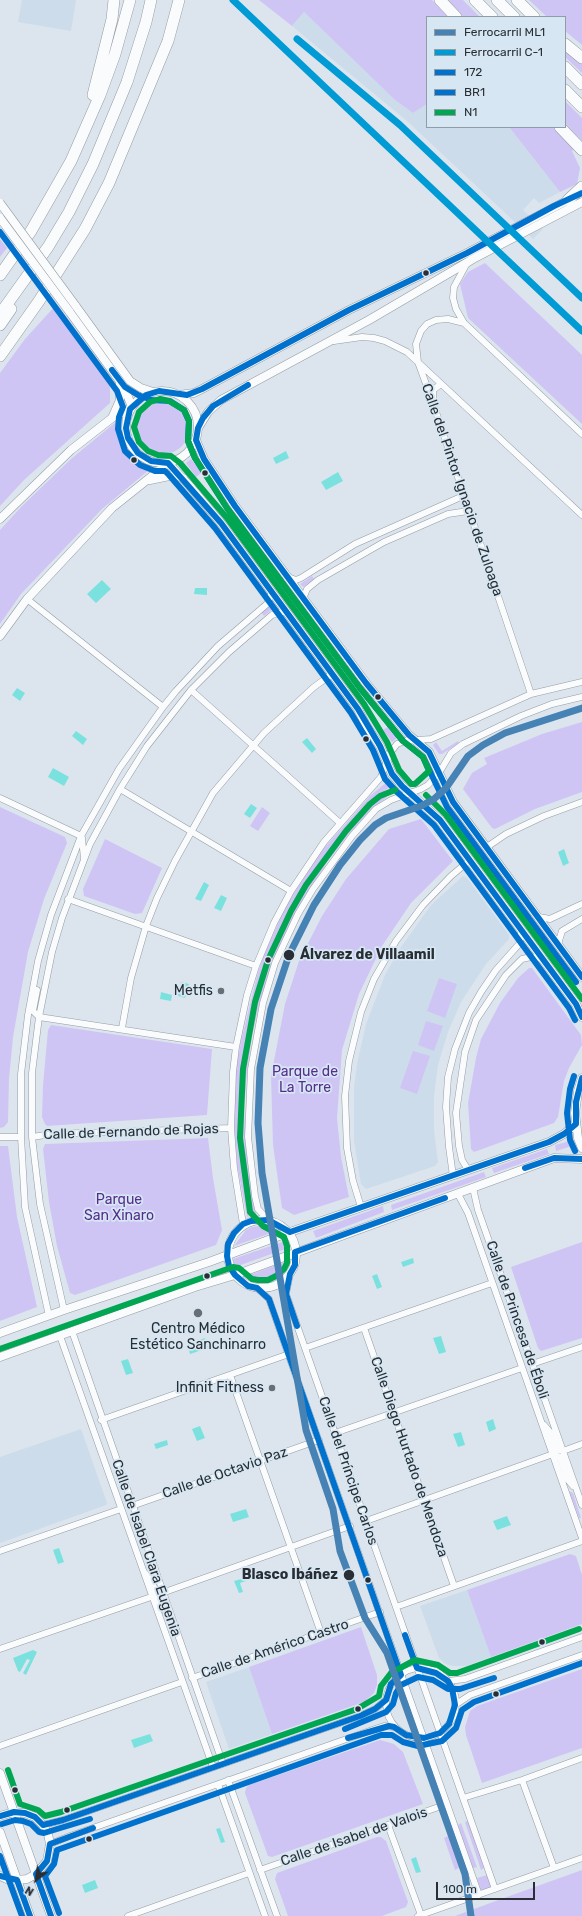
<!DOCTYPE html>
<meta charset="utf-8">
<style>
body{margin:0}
#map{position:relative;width:582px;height:1916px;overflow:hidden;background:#dce5ed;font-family:Rubik,sans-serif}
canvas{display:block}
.legend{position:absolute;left:426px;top:16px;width:140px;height:112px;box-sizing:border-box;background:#d6e6f3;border:1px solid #909ca6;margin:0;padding:5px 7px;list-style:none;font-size:12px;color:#282e33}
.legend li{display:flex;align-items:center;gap:8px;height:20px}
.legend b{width:20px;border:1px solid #909ca6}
.north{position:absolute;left:16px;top:1860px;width:40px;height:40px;-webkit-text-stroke:3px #d6e6f3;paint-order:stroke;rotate:211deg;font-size:11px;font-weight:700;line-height:16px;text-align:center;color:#282e33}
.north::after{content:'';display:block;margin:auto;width:14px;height:18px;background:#282e33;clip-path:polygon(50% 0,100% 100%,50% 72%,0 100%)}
.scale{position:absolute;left:436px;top:1882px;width:99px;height:18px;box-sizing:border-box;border:2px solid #282e33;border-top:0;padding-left:5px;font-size:12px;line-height:14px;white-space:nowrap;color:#282e33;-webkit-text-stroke:3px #d6e6f3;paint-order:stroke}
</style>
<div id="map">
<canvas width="582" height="1916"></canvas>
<ul class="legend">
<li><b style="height:5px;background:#4682b4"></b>Ferrocarril ML1</li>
<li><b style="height:5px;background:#009ad5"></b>Ferrocarril C-1</li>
<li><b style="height:5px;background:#0072ce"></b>172</li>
<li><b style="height:5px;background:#0072ce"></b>BR1</li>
<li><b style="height:5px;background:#00a651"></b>N1</li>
</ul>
<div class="north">N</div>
<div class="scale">100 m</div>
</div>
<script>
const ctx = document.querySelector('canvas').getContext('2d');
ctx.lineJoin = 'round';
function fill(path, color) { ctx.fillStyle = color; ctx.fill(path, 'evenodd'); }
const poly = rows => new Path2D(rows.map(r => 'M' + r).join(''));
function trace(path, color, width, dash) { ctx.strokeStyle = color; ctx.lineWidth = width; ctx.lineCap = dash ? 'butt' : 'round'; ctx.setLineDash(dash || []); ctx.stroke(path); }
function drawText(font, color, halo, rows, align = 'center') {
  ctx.font = font + ' Rubik,sans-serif'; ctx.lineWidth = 3.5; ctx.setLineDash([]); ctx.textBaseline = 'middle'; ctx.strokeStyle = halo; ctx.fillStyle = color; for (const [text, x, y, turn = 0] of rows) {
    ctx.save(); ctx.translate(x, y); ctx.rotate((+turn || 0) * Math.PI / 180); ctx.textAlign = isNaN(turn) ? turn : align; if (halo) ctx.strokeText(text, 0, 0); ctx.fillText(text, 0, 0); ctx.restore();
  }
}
fill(poly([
 [22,0,76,0,71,31,18,22],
 [304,12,395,100,413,113,427,104,427,127,509,127,560,192,539,203,534,198,523,210,543,229,533,239,407,121,292,26],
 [463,876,467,878,509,935,509,939,486,964,461,1002,448,1032,438,1065,434,1097,434,1130,438,1162,435,1166,366,1189,361,1184,359,1172,354,1141,354,1088,357,1064,366,1024,385,975,399,950,431,905],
 [81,1429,107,1503,106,1505,0,1543,0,1457],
 [467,1590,491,1657,466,1666,453,1666,446,1664,439,1658,420,1606],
 [249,1667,272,1734,229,1749,206,1682]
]), '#cddcea');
fill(poly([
 [259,0,432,0,448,17,427,17,427,104,413,113,395,100,304,12,292,26],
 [447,0,463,0,480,17,463,17],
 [529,0,582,0,582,45,565,31,565,17,547,17],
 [565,50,582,62,582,73,565,57],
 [565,101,582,118,582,141,565,123],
 [509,127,554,127,574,149,572,151,580,168,577,184,560,192],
 [0,239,7,248,0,257],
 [485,263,582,355,582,424,468,318,460,284,468,272],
 [55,306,110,384,110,403,24,480,0,506,0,373,25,339],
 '136 427a27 27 0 1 1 54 0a27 27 0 1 1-54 0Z',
 [117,421,118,434,125,450,135,462,149,470,102,509,21,594,0,624,0,530,22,506,71,459],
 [191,459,209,482,208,483,201,473,196,477,186,463],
 [312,576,314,579,303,587,300,584],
 [272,604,275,607,264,616,261,612],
 [582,722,582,792,535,809,495,829,492,828,463,789,472,773,487,764,484,758,542,734],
 [389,726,396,736,396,739,392,742,383,730],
 [458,741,459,743,442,754,439,754,433,745,436,742,442,751],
 [388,781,396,791,393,794,389,788,384,791,387,797,375,806,348,835,328,861,297,909,273,961,260,1001,252,1036,247,1071,244,1109,246,1145,248,1169,256,1214,247,1217,237,1164,234,1118,235,1077,241,1041,257,976,264,954,286,906,319,854,370,796],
 [0,807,65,837,67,843,44,899,28,952,13,1037,9,1079,8,1122,4,1127,0,1128],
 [262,807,270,813,258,831,250,826],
 [421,819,453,861,411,903,382,946,359,994,342,1050,337,1118,341,1157,349,1197,294,1215,282,1208,273,1145,271,1076,285,1004,299,961,322,916,346,879,389,829],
 [105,839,162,868,142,913,135,914,84,896,83,889],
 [529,968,532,968,581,1035,582,1045,569,1068,564,1081,558,1117,554,1123,474,1152,471,1149,468,1103,476,1058,481,1039,500,1003,518,978],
 [439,978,457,984,445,1018,427,1011],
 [426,1021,443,1026,434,1051,418,1045],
 [51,1025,212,1049,207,1115,47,1126,45,1124,42,1117,43,1085,48,1030],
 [413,1051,430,1056,417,1094,400,1088],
 [208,1138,213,1178,222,1230,216,1245,75,1295,70,1293,57,1246,49,1202,43,1149,45,1144],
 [570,1141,572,1146,556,1151,555,1145],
 [0,1146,8,1146,17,1217,37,1307,0,1321],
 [547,1149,549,1154,494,1173,492,1168],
 [484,1172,486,1177,392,1210,391,1205],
 [383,1206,384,1212,316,1238,313,1231],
 [265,1225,280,1230,234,1246,246,1230,252,1227],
 [288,1240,291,1247,235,1267,233,1259],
 [582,1242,582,1338,541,1351,538,1348,511,1267],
 [290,1260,283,1274,276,1279,261,1283,254,1282,244,1277],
 [569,1491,573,1493,581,1518,579,1518],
 [570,1554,576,1556,582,1575,582,1624,491,1657,467,1590],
 [361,1627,377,1675,377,1685,374,1693,364,1702,272,1734,249,1667],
 [582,1669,582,1748,482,1783,466,1735,465,1727,470,1711,477,1706],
 [380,1740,394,1744,403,1752,423,1804,272,1857,268,1856,245,1793,246,1788,249,1785],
 [468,1821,484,1868,481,1870,465,1822],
 [461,1823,477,1867,473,1868,458,1825],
 [450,1835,461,1867,455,1870,444,1838],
 [377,1837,381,1837,386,1841,408,1902,406,1907,382,1916,288,1916,275,1879,277,1873],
 [582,1870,582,1916,455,1916,504,1898],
 [487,1875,491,1887,481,1890,477,1878]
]), '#cfc5f5');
fill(poly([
 [286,451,289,458,276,464,273,458],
 [338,472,343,481,326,490,321,482],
 [102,580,111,589,96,603,87,594],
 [195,588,207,588,207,595,194,594],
 [17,688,25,693,20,701,12,695],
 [76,731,87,739,83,745,72,736],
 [307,738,316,749,312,753,302,742],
 [53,768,69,777,64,786,48,777],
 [251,804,257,808,250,818,244,814],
 [564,849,569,863,563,866,558,852],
 [204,882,209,885,201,901,195,899],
 [221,895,227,898,221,911,214,908],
 [181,982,189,984,185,998,178,996],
 [161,992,172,995,171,1001,160,999],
 [413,1258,414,1263,403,1267,401,1262],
 [377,1274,382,1287,377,1289,372,1276],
 [441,1336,446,1352,439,1354,433,1338],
 [205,1338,208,1348,190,1354,187,1344],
 [128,1359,133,1373,126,1375,121,1361],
 [493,1419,496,1429,489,1432,486,1422],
 [200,1426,205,1438,197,1441,192,1429],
 [461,1432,465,1445,458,1447,453,1434],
 [167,1440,168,1445,156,1449,154,1444],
 [246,1509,249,1517,233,1522,230,1514],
 [507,1516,511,1525,497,1530,493,1521],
 [59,1548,64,1562,58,1564,53,1550],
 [245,1578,246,1581,240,1583,243,1592,239,1593,234,1581],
 [33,1650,37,1652,26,1675,23,1673,30,1660,27,1659,20,1672,18,1671,13,1658],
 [150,1734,153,1741,134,1748,131,1740],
 [220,1828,225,1842,221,1843,216,1829],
 [416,1857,421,1872,416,1873,411,1859],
 [95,1880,98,1888,85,1893,82,1885]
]), '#7be1df');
const street = poly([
 [467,263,454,287,453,298,456,309,464,323,582,434],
 [464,323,448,319,436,320,427,324,421,331,416,344,418,362,433,403,531,694],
 [334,341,362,337,374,338,385,341,407,352,582,515],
 [433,399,433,390,441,384],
 [288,577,296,580,301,578,355,544,463,496],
 [27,599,163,707],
 [303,599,307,589,318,580,384,542,448,514,468,511],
 [191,690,340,823],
 [120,789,291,891],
 [0,798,81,836],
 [82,838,84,859],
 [487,847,506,834,544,816,582,802],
 [68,899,256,966],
 [539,917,550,919,582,904],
 [558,944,562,931,582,919],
 [37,990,33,1011,39,1017,236,1047],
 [122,1028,131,978,146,926,157,898,175,861,213,793,264,733,314,687,332,674],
 [0,1137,21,1137],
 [32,1137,52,1134,231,1128],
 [468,1170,462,1160,459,1146,456,1113,465,1052,476,1020,506,975,522,959,531,957,542,959],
 [453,1176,449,1147,446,1107,448,1077,455,1049,469,1013,481,992,496,970,520,943,521,931],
 [473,1188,478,1210,582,1505],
 [458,1194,468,1213,582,1538],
 [361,1207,353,1181,347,1148,345,1096,349,1061,361,1012,374,979,396,941,423,905,451,876,470,860],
 [268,1220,258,1209,255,1196,248,1137,251,1069,263,1003,275,963,298,914,313,889,352,836,376,809,391,800,421,789,428,785,439,773,451,753,463,744,521,716,552,704,582,697],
 [243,1224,234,1168,231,1128,233,1072,236,1047,247,995,256,966,274,923,291,891,324,842,381,777,390,753,397,744,405,741,431,739,531,694,582,682],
 [290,1274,286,1294,495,1889],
 [257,1288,269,1299,272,1308,479,1895],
 [64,1310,40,1204,32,1137,32,1073,39,1017,52,952,62,918,90,844,120,789,147,746,191,690,229,652,272,615,286,611],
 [49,1316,25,1207,21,1137,21,1074,28,1015,38,961,51,915,81,836,119,769,163,707,176,691,218,646,267,604,272,592],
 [364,1328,454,1586],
 [72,1331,223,1764],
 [60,1336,213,1767],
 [305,1348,492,1283],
 [532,1364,582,1347],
 [230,1375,321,1633],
 [101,1420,289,1354],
 [544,1425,550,1432,556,1449,563,1451,582,1444],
 [335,1433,522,1368],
 [132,1506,319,1440],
 [366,1521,553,1454,560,1457,568,1480,573,1486],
 [0,1551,121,1509],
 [144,1572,151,1580,156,1592,162,1593],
 [162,1593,350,1526],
 [396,1607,582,1541],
 [0,1649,154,1596,159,1598,165,1611],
 '386 1703a35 35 0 1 1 70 0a35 35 0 1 1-70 0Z',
 [192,1678,380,1612],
 [448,1681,465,1679,582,1637],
 [455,1705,470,1695,582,1655],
 [0,1746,182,1682],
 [228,1780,277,1916],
 [522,1780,554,1868],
 [218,1784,265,1916],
 [463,1798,522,1780,582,1758],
 [43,1825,63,1820,360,1716,375,1709,386,1700],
 [388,1825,421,1915],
 [50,1844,70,1836,375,1729,384,1726,394,1727],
 [260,1870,447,1804],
 [128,1916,249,1873],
 [418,1916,582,1858]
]);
const secondary = poly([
 [75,305,130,381,141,388,153,392],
 [69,311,124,387,132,407],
 '126 427a36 36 0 1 1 72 0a36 36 0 1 1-72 0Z',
 [179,395,194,393,202,389,349,310,467,253,572,198],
 [112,418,120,400,120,384],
 [198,428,208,412,221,400,369,320,473,259,582,202],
 [196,440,204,459,235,506,366,683,409,735,429,752,453,802,582,977],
 [168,463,189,485,221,523,358,709,366,725,380,746,392,774,402,786,440,820,576,1004,582,1017],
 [150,480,174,475,183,478],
 [0,519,71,450,112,418,130,409],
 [0,636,27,599,112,508,167,464],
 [582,1078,578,1091,575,1113,578,1138,582,1148],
 '228 1254a34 34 0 1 1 68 0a34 34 0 1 1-68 0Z',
 [0,1333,64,1310,209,1262,290,1232,549,1142,564,1134,576,1124],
 [0,1357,195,1287,235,1275,554,1158,582,1159],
 [0,1773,51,1916],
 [0,1816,14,1812,25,1813,35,1817,43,1825,48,1834,50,1844,47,1861,36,1874,27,1879,17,1880,7,1879,0,1876],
 [0,1832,30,1916]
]);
const highway = poly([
 [440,0,456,17],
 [475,0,492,17],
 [497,0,514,17],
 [517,0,534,17],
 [565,44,582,58],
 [565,67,582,84],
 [565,90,582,107],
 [93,95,112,19,114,0],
 [560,127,582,150],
 [568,200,582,187],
 [0,275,31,231,71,161,100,95,115,54,130,0],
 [0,314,48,247,69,212,93,164,127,82,146,22,151,0],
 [0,325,11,309],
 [0,356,39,301,85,229,109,183,168,41,179,0]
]);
trace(street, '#959ca2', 7);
trace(secondary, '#959ca2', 9);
trace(highway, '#959ca2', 12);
trace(street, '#fafbfc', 6);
trace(secondary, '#fafbfc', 8);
trace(highway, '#fafbfc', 11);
const secondaryBridge = poly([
 [0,203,75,305],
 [0,218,69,311]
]);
trace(secondaryBridge, '#959ca2', 9, []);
trace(secondaryBridge, '#fafbfc', 8);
trace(poly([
 [582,193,554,206,467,253,349,310,202,389,187,395,159,391,146,395,130,409,126,428,128,438,138,453,151,461,168,463,221,523,358,709,380,746,392,774,402,786,440,820,576,1004,582,1017],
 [248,385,213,406,203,418,198,428,196,440,204,459,235,506,366,683,409,735,429,752,453,802,582,977],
 [525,1168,554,1158,582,1159],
 [297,1326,286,1294,290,1274,295,1265,295,1252,445,1198],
 [348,1738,389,1726,394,1727,406,1735,424,1738,440,1733,449,1724,455,1705,452,1688,448,1681,436,1673,417,1668,405,1635],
 [0,1816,14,1812,25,1813,35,1817,43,1825,63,1820,360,1716,375,1709,386,1700,391,1684,401,1675,269,1299,257,1288,248,1286,235,1275,229,1266,227,1256,228,1244,234,1233,243,1224,251,1221,268,1220,290,1232,549,1142,564,1134,576,1124,576,1102,582,1078],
 [0,1876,17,1880,30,1916],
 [51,1916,36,1874,47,1861,50,1844,93,1828]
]), '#0072ce', 6);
trace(poly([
 [0,232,117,391,123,407,119,417,118,429,125,451,140,465,155,471,165,471,169,475,215,528,351,713,373,750,385,779,397,792,434,825,569,1008,575,1020],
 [112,370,125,387,138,395,152,400,170,401,184,410,189,421,188,441,195,458,227,508,360,688,403,741,423,757,447,807,576,982],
 [574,1076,570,1089,567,1113,570,1140,575,1151],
 [345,1729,386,1712,393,1704,396,1693,401,1685,418,1677,433,1680,448,1689,460,1689,494,1678],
 [2,1824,15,1820,23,1821,31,1824,39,1832,44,1833,90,1819],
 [0,1856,22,1916],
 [59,1913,45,1876,54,1864,57,1850,381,1735,392,1735,403,1742,418,1746,442,1741,456,1728,462,1710,474,1702,582,1663]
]), '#0072ce', 6);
trace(poly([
 [160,399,169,401,184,410,189,421,188,441,195,458,227,508,360,688,403,741,423,757,429,771,415,784,411,784,399,770,387,742,364,704,227,518,180,463,171,456,158,455,148,451,139,442,134,427,139,412,150,402,160,399],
 [426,795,446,815,582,999],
 [0,1349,233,1267,239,1268,252,1279,258,1280,268,1280,276,1276,284,1269,287,1263,287,1246,284,1237,263,1226,250,1212,240,1138,243,1069,255,1002,268,960,291,911,306,885,346,831,370,804,380,796,395,790],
 [8,1770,20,1804,38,1810,45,1816,61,1812,357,1709,379,1696,381,1686,391,1673,415,1660,438,1665,450,1673,457,1673,579,1629]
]), '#00a651', 6);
trace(poly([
 [471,1916,465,1874,387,1653,365,1618,340,1551,333,1509,306,1430,262,1173,258,1123,260,1068,271,1009,289,955,314,905,340,865,360,840,375,825,386,818,421,806,434,799,446,788,468,756,483,745,505,733,582,708]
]), '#4682b4', 7);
trace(poly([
 [233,0,582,331],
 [297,39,400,125,582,298]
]), '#009ad5', 7);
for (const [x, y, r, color] of [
 [426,273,3.5,"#282e33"],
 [134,460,3.5,"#282e33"],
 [205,473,3.5,"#282e33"],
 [378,697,3.5,"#282e33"],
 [366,739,3.5,"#282e33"],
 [289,955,6,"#282e33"],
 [268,960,3.5,"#282e33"],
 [221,991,4,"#676e74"],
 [207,1276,3.5,"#282e33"],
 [198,1313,5,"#676e74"],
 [272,1388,4,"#676e74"],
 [349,1575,6,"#282e33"],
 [368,1580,3.5,"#282e33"],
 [542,1642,3.5,"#282e33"],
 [496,1694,3.5,"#282e33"],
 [358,1709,3.5,"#282e33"],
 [15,1790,3.5,"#282e33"],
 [67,1810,3.5,"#282e33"],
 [89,1839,3.5,"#282e33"]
]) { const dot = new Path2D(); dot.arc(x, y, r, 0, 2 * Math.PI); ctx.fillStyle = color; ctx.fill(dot); trace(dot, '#d6e6f3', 1.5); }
drawText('14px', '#282e33', '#d6e6f3', [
 ["Calle del Pintor Ignacio de Zuloaga",462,490,71],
 ["Calle de Fernando de Rojas",131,1132,-2],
 ["Calle de Princesa de Éboli",517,1320,71],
 ["Calle Diego Hurtado de Mendoza",409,1457,71],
 ["Calle del Príncipe Carlos",348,1471,71],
 ["Calle de Octavio Paz",225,1473,-19],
 ["Calle de Isabel Clara Eugenia",146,1548,71],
 ["Calle de Américo Castro",275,1649,-19],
 ["Calle de Isabel de Valois",354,1837,-19]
]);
drawText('bold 14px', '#282e33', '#d6e6f3', [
 ["Álvarez de Villaamil",300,955],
 ["Blasco Ibáñez",338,1575,"right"]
], 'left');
drawText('14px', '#282e33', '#d6e6f3', [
 ["Metfis",213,991],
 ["Centro Médico",198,1329,"center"],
 ["Estético Sanchinarro",198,1345,"center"],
 ["Infinit Fitness",264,1388]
], 'right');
drawText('14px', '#562d8d', '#d6e6f3', [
 ["Parque de",305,1072],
 ["La Torre",305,1088],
 ["Parque",119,1200],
 ["San Xinaro",119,1216]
]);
</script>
